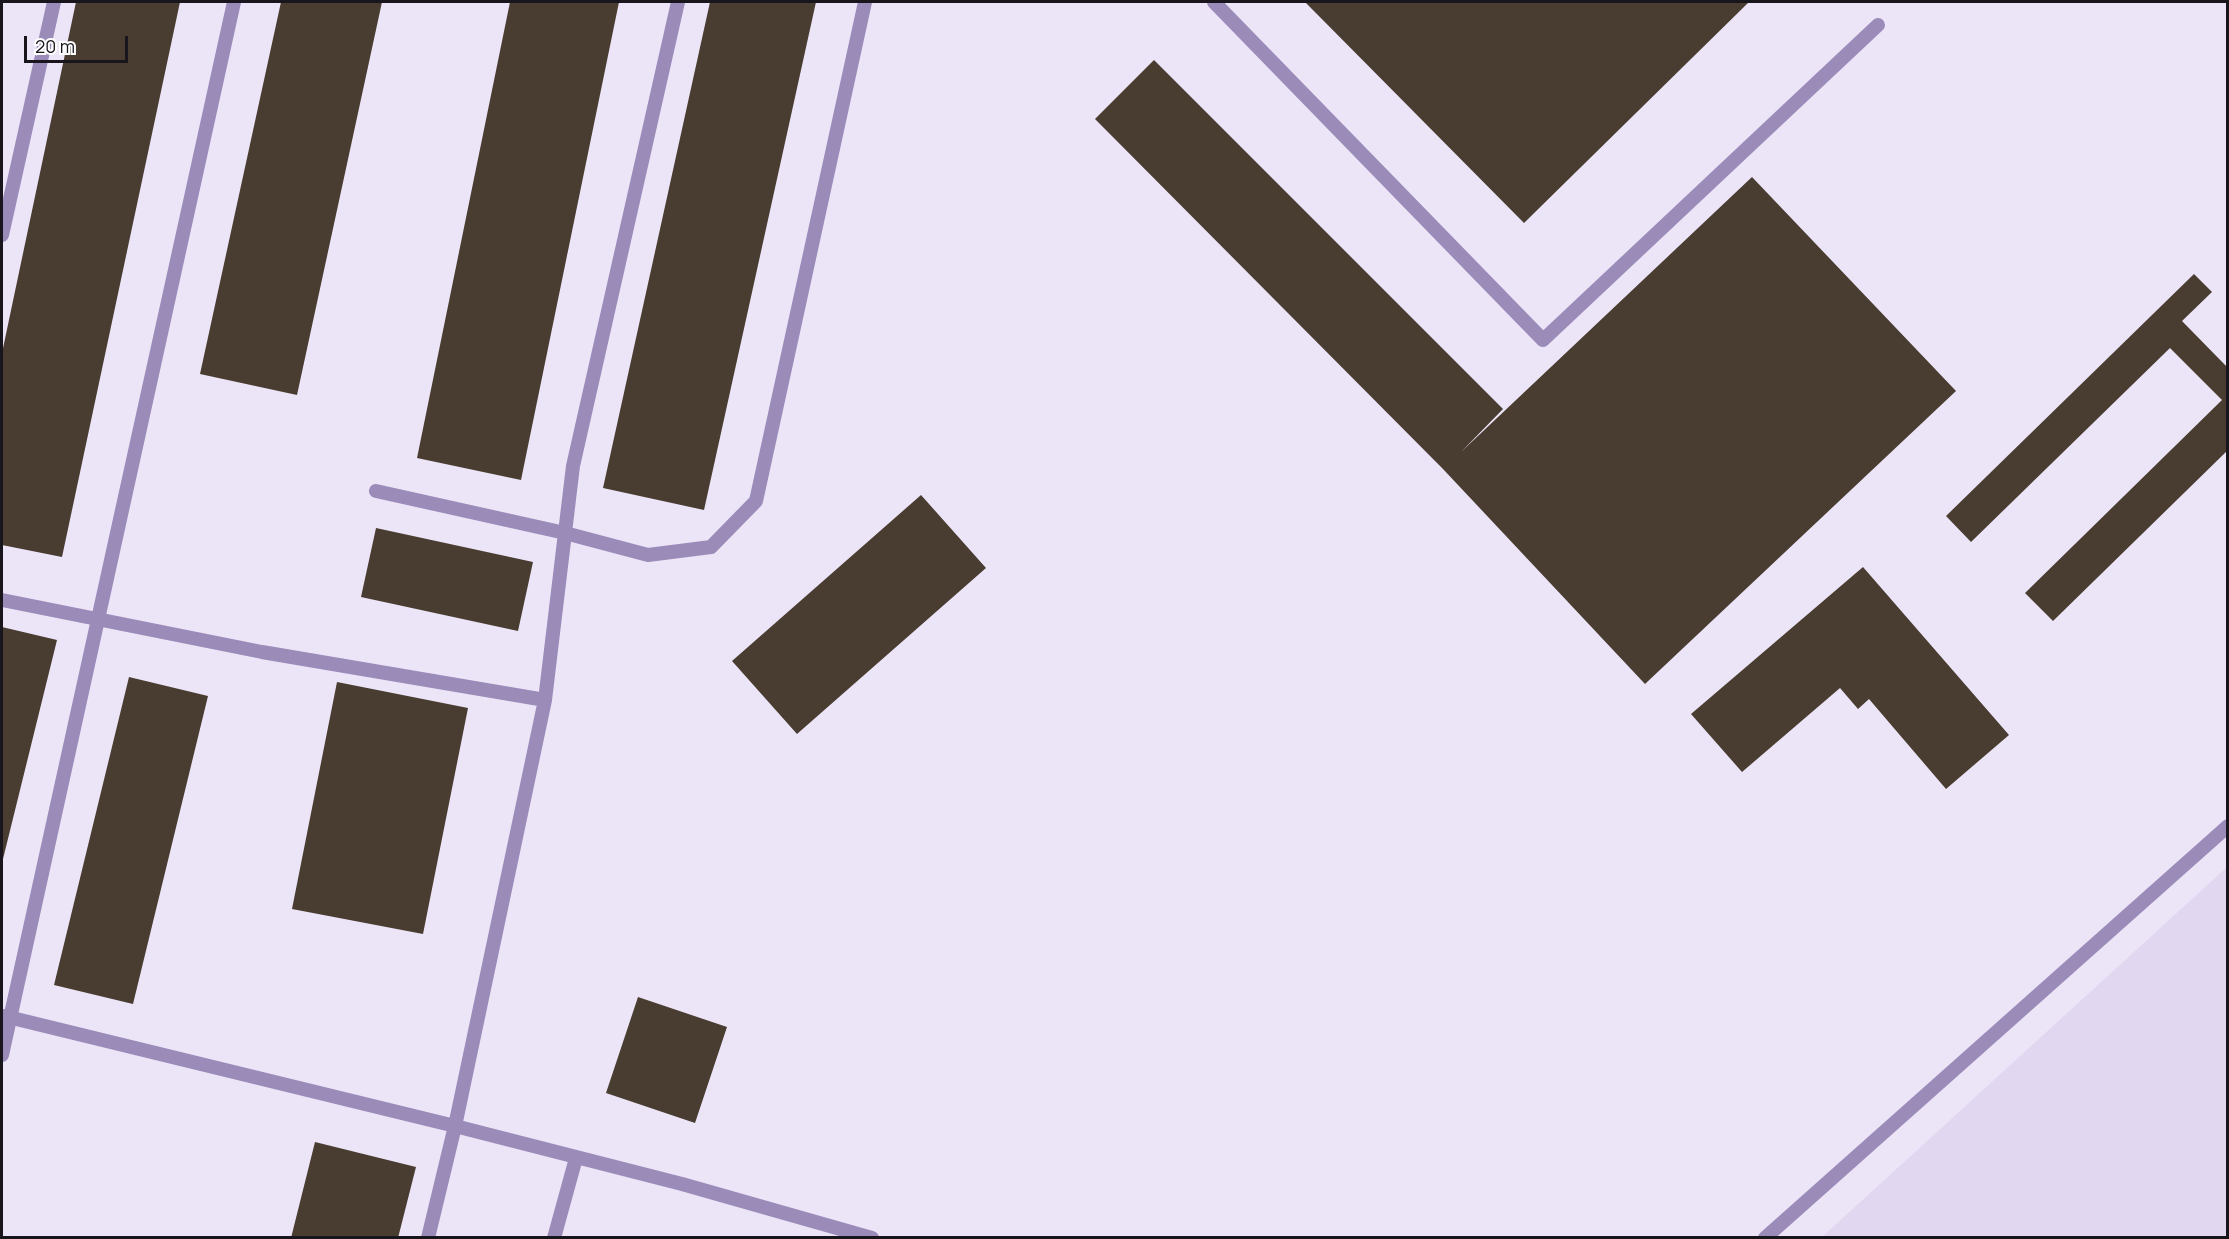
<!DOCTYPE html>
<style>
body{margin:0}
#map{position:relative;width:2229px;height:1239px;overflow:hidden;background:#ece5f8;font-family:Manrope,sans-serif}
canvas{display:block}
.frame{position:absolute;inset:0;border:3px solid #18151c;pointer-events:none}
.scale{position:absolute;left:24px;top:36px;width:104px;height:27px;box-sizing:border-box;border:3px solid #18151c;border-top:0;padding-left:8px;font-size:18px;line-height:21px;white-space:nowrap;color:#18151c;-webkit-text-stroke:4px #fff;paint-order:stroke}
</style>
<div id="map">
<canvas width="2229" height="1239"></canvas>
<div class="frame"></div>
<div class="scale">20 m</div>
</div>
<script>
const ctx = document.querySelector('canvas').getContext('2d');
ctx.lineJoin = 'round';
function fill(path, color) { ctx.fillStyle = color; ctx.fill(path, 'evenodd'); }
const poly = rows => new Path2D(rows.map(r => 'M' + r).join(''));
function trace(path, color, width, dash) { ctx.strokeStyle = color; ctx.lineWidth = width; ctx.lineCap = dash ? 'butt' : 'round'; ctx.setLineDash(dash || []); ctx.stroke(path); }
fill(poly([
 [2227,867,2227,1237,1822,1237]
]), '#e1d7f1');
fill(poly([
 [76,2,180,2,62,557,2,545,2,353],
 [281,2,382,2,297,395,200,374],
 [510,2,619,2,521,480,417,458],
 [710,2,816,2,704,510,603,488],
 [1305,2,1749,2,1524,223],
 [1154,60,1503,409,1461,452,1752,177,1956,391,1645,684,1443,469,1095,119],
 [2194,274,2212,292,2182,321,2228,368,2228,450,2053,621,2025,593,2222,400,2170,348,1971,542,1946,516],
 [921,495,986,568,797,734,732,661],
 [376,528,533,562,518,631,361,597],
 [1863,567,2009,735,1946,789,1869,699,1858,709,1840,688,1742,772,1691,714],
 [2,627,57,640,2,863],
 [129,677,208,696,133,1004,54,985],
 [337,682,468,708,423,934,292,909],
 [638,997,727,1027,695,1123,606,1093],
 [315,1142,416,1167,398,1238,291,1238]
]), '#493c30');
trace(poly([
 [1214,2,1543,340,1878,25],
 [2,235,54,2],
 [376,491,565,533,648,555,711,547,756,501,865,2],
 [2,600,262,652,545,700],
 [4,1016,455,1126,682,1184,872,1238],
 [2,1055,234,2],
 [428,1238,455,1126,545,700,573,466,678,2],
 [554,1238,576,1158],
 [1765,1238,2228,826]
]), '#9a8bb9', 14);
</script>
